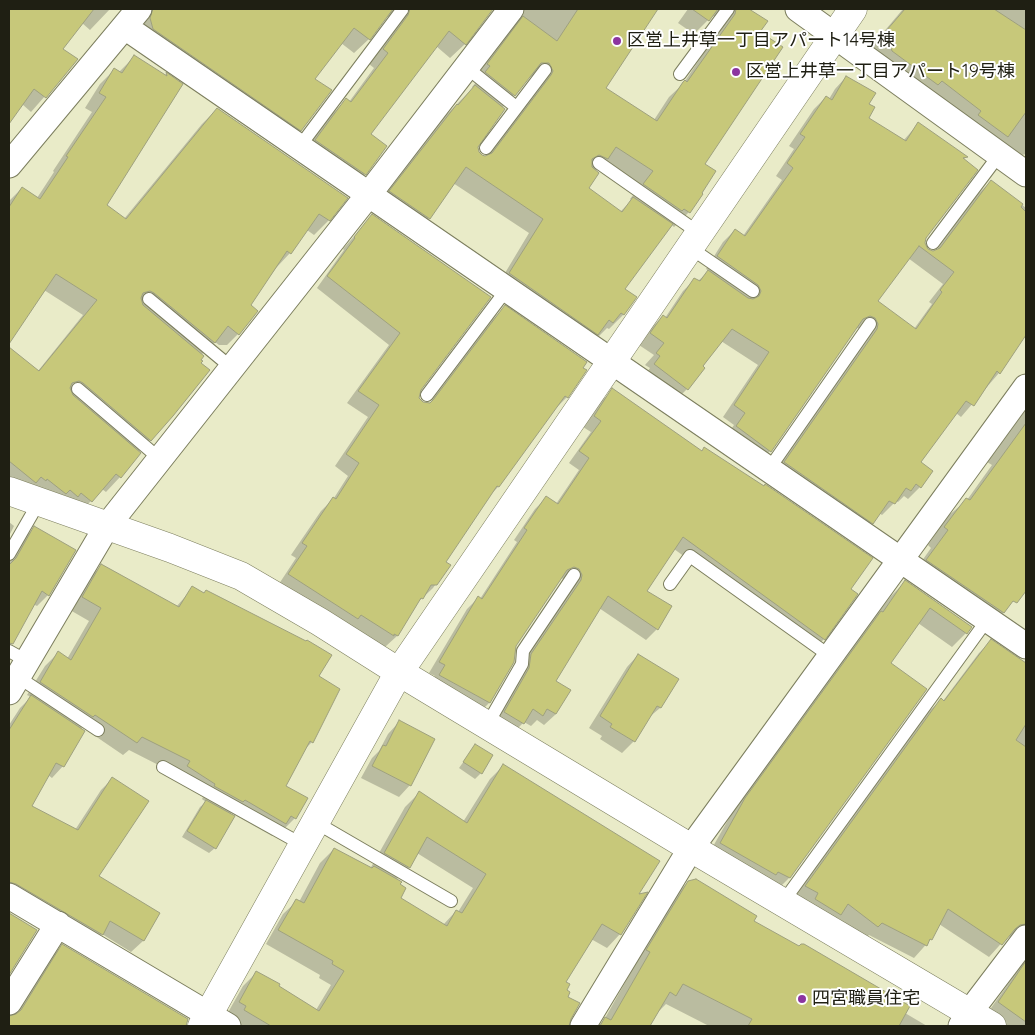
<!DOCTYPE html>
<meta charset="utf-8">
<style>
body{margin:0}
#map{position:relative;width:1035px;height:1035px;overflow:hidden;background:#e9ebc8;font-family:Quicksand,sans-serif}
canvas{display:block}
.frame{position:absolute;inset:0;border:10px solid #1f1f13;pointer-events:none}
</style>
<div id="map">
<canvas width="1035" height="1035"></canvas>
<div class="frame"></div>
</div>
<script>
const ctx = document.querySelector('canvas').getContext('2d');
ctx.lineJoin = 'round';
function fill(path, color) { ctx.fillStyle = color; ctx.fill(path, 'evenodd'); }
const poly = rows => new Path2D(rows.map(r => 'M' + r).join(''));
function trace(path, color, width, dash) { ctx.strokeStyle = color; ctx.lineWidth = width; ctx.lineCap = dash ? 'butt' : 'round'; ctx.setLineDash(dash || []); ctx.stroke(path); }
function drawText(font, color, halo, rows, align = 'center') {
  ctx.font = font + ' Quicksand,"Noto Sans JP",sans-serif'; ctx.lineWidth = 4; ctx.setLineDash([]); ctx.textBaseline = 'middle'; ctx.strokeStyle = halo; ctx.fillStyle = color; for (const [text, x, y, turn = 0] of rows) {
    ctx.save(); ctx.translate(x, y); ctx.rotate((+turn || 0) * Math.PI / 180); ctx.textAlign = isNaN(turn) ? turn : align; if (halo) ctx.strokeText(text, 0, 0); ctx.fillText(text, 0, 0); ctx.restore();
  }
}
fill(poly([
 [26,9,110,9,90,30,82,23,62,49,66,72,31,112,22,104,9,122,9,31],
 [129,9,496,9,491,10,465,44,450,58,436,46,369,135,365,174,350,188,301,155,332,114,346,100,349,102,374,68,369,64,395,30,396,26,393,18,387,16,369,39,354,53,341,43,313,79,300,130,286,144,139,43],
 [498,9,656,9,604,88,654,120,669,97,683,84,722,26,719,17,712,16,694,34,678,23,688,9,745,9,766,21,759,32,704,164,700,193,702,194,689,212,674,227,671,224,624,289,635,297,623,315,609,329,607,328,598,337,596,335,583,348,496,288,529,233,453,183,429,218,415,232,376,206,442,119,473,88,472,87,477,81,474,79,508,33,511,27],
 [531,76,536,78,539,86,537,91,485,157,477,152,478,143,502,108],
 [603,162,640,186,630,199,632,200,620,212,587,188,595,171],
 [903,9,1026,9,1026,154,994,162,866,53],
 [134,57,164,76,166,74,181,84,105,206,124,219,202,124,217,109,329,220,314,235,307,230,290,253,276,268,249,305,242,330,227,345,219,345,215,342,201,355,150,440,138,452,139,454,120,477,106,492,102,489,77,516,9,487,9,349,38,371,83,315,44,290,9,342,9,201,22,188,37,198,54,172,53,171,92,112,85,108,100,84,115,69,119,72],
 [846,77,868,104,867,118,903,141,918,124,966,157,963,160,925,238,924,246,928,251,935,252,979,193,991,181,1026,208,1026,329,1017,341,999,373,961,417,956,413,920,463,931,471,920,487,908,499,904,496,898,502,896,501,882,515,879,513,860,535,773,474,863,329,856,328,770,451,758,463,725,438,734,425,723,417,758,365,721,341,687,389,675,401,643,377,650,368,645,365,654,355,639,345,651,328,663,316,665,318,683,291,695,279,698,281,709,271,706,269,723,242,735,230,743,236,782,180,776,176,794,149,789,146,814,109,826,97,829,99,835,89],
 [908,258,943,284,929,302,932,304,914,329,876,301],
 [372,216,419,390,418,398,422,403,429,404,493,319,505,307,567,397,555,409,498,487,488,497,444,562,449,565,433,588,416,604,397,636,385,647,382,645,381,646,277,587,296,558,291,555,321,511,334,498,348,476,335,466,368,417,347,403,389,345,317,288,344,250,343,249],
 [613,390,849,589,824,639,813,650,674,549,645,591,657,629,646,640,599,608,555,681,556,714,544,725,537,720,531,726,524,722,512,734,494,723,520,666,568,580,560,578,515,646,513,661,489,703,478,714,429,686,435,676,429,673,467,609,478,598,480,599,517,542,514,540,535,509,546,498,556,504,579,470,569,463,591,432,583,427,601,401],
 [1026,404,1026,579,1003,613,986,630,910,578,931,548,928,545,948,516,967,500,992,465,987,462],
 [9,522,14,526,9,536],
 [34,528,48,595,37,606,33,604,9,645,9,562,23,539],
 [102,565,176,607,193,588,317,677,312,742,304,750,285,786,306,799,295,818,282,831,279,830,272,836,231,813,215,848,209,853,182,837,200,807,206,802,202,799,203,797,175,780,178,775,129,750,123,755,82,727,63,766,52,778,48,775,30,807,75,830,101,790,112,779,98,876,159,913,143,941,131,952,102,934,90,945,9,897,9,725,20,708,31,697,27,695,45,666,58,653,67,659,89,621,70,610,89,578],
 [905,582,966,633,952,647,918,623,889,663,926,689,789,878,775,892,707,857,732,813,868,626,891,596],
 [991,641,1026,665,1026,944,1014,936,1007,937,989,957,939,924,931,939,914,958,869,935,865,939,838,918,828,927,793,899,928,712,941,700,943,701,979,653],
 [638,655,677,679,660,708,647,719,634,741,622,753,600,739,602,736,589,728,627,667],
 [399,722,410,785,399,797,361,778,372,758,379,751,388,734],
 [475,746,481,773,475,779,459,768],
 [504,765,637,896,620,934,607,948,591,939,565,983,568,1026,562,1026,562,1024,547,1019,560,1026,230,1026,226,1016,243,986,256,973,316,1010,331,985,319,978,320,975,266,944,283,914,297,901,299,902,320,863,334,849,370,869,405,807,419,793,463,822,490,779],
 [417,853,473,888,458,912,456,911,443,925,399,898,399,885,396,880,409,867],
 [688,882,905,1013,927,1026,709,1026,666,1004,656,1014,648,1026,598,1026,604,1020,631,972,628,970,668,902],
 [9,914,36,930,9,973],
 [62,946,175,1013,168,1026,9,1026,9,1018,14,1016,51,957],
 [1026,959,1026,1026,1003,1026,986,1015]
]), '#0003');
const building = poly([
 [9,9,94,9,63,49,78,59,46,98,34,89,9,124,9,9],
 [153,9,393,9,370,40,354,28,315,79,332,90,301,131,153,29,150,18,153,9],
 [410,9,493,9,466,45,449,31,371,134,387,146,366,175,315,140,346,98,351,102,388,53,383,49,408,15,410,9],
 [578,9,658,9,606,88,657,121,683,82,685,80,687,82,735,14,736,9,749,9,768,21,760,32,783,47,705,164,716,171,702,193,703,194,690,213,684,209,682,211,643,184,653,171,616,147,608,159,599,155,592,159,592,167,599,173,589,188,622,212,633,197,673,224,625,289,637,297,624,315,621,313,613,323,609,320,598,335,509,273,543,219,466,167,430,219,389,191,457,104,458,105,475,85,505,109,478,147,479,152,482,155,485,156,492,153,551,75,553,71,549,63,541,63,515,96,485,72,490,66,487,64,523,16,557,41,578,9],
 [692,9,718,9,709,21,692,9],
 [905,9,994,9,1026,30,1026,112,1008,137,978,115,981,111,942,81,938,85,892,51,886,31,905,9],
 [134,55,167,76,166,72,183,84,107,205,126,219,217,108,348,198,330,221,319,214,291,254,287,251,251,305,258,311,239,335,228,326,215,343,154,293,150,291,143,293,141,298,143,305,204,356,201,360,203,361,201,363,210,370,173,416,151,441,83,383,79,381,72,383,70,388,73,395,141,453,121,478,116,474,92,502,81,493,78,497,70,490,66,494,47,479,46,481,41,477,36,483,9,461,9,347,39,371,97,300,56,274,9,344,9,207,22,187,40,199,68,157,66,156,106,97,99,93,114,68,122,73,134,55],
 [846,76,876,93,869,104,875,107,869,118,906,141,918,122,968,157,963,158,978,170,926,238,925,243,928,249,933,251,940,248,991,180,1023,204,1021,207,1026,212,1026,335,1000,374,997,371,974,406,966,401,921,462,933,471,921,488,916,484,911,491,906,488,895,504,889,501,873,524,784,462,877,329,878,324,875,318,870,316,863,319,771,452,736,426,745,413,734,405,769,352,732,329,703,366,705,368,688,390,654,364,660,356,656,353,664,343,650,333,663,315,667,318,694,278,700,281,708,270,748,298,753,299,759,296,761,291,758,285,717,256,735,229,745,236,793,168,787,163,805,137,800,134,826,96,832,100,846,76],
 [919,246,954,272,940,290,942,292,916,329,878,301,919,246],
 [372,214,491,297,421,390,419,398,423,402,430,403,433,400,505,305,587,362,583,368,587,370,568,398,565,396,499,487,497,486,446,562,451,565,437,585,431,585,423,599,421,598,398,636,394,634,394,636,361,615,358,619,288,574,307,546,302,543,333,497,336,499,359,463,346,454,379,405,358,391,400,333,327,276,355,238,354,237,372,214],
 [612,388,702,451,704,447,764,486,765,484,873,558,851,589,858,594,825,640,683,537,647,591,672,606,658,630,608,596,556,681,571,690,556,714,547,709,543,716,533,709,524,724,504,712,529,668,531,654,581,580,582,575,579,569,574,567,567,570,516,646,514,662,490,703,439,675,445,665,439,662,478,596,482,599,527,530,524,528,546,496,558,504,589,458,579,451,601,421,594,416,612,388],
 [1026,423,1026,591,1017,603,1013,601,1004,613,926,560,948,530,944,527,966,498,970,500,1026,423],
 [34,526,76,550,49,596,42,591,13,644,9,643,9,565,16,558,34,526],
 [101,564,179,607,192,586,204,593,206,590,306,641,307,640,332,655,319,676,340,689,313,743,310,741,286,786,308,798,296,819,291,816,286,824,245,800,243,802,214,786,215,784,187,766,190,761,142,737,137,743,95,715,93,717,40,682,58,651,71,660,101,608,82,597,101,564],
 [905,580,972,627,967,634,930,608,891,663,927,689,790,878,778,872,776,875,720,843,745,798,881,611,883,612,905,580],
 [991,639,1026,663,1026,724,1016,740,1026,747,1026,924,1020,925,1015,929,1002,945,948,909,932,940,930,939,927,946,882,923,878,927,848,904,841,915,815,899,818,893,805,886,941,698,944,701,991,639],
 [638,654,679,679,661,708,657,706,635,742,610,727,612,724,600,716,638,654],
 [31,695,85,731,64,767,56,763,32,806,78,830,112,777,149,801,99,876,160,913,144,941,110,921,103,935,16,884,9,882,9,730,31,695],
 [399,720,435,739,411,786,372,766,383,745,386,746,399,720],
 [475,744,493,755,482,774,463,762,475,744],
 [503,764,660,861,639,894,648,892,621,935,602,924,566,982,570,984,567,990,570,992,568,997,580,1003,571,1019,569,1026,271,1026,244,1010,246,1006,239,1002,256,971,280,984,279,986,319,1011,344,971,332,964,333,961,278,930,296,899,304,903,334,848,372,868,374,866,402,882,400,884,406,888,401,898,447,926,456,910,462,913,486,874,427,837,410,868,384,853,419,791,467,823,503,764],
 [206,800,235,816,216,849,187,831,206,800],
 [696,879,757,916,754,921,799,946,801,944,804,944,910,1006,899,1026,748,1026,752,1019,683,984,676,996,670,992,650,1026,600,1026,605,1017,611,1020,650,952,646,950,688,881,696,879],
 [9,913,37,930,9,975,9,913],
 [62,944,188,1019,186,1026,9,1026,9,1016,16,1014,21,1010,62,944],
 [1026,961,1026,1022,998,1002,1026,961]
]);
fill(building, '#c7c87a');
trace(building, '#9ea07e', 1);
const service = poly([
 [466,67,516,107],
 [680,74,728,9],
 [300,146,402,10],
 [486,148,545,70],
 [599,163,699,233],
 [933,243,999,155],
 [689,247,753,291],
 [149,299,232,368],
 [78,389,160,459],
 [427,395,507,289],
 [769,469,870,324],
 [9,554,39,502],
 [670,584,690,556,830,656],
 [9,651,27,661],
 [18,677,98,730],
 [487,725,522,664,523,651,574,575],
 [163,767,303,845],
 [315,822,451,901],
 [783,902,987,620]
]);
const minor = poly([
 [798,9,1026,174],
 [125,27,1026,646],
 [9,165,139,9],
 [9,692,107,526,369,194,511,9],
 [9,896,228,1026],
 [9,1002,58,924],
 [583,1026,691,848,1026,387],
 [961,1026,969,1013,1026,938]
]);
const tertiary = poly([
 [9,491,170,548,241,576,320,622,399,672,691,848,992,1026],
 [202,1026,399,672,853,9]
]);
trace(service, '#7c7e5e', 14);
trace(minor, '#7c7e5e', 27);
trace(tertiary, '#7c7e5e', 29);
trace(service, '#fff', 12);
trace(minor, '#fff', 25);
trace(tertiary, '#fff', 28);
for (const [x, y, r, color] of [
 [617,41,5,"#8c34a0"],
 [736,72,5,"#8c34a0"],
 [802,999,5,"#8c34a0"]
]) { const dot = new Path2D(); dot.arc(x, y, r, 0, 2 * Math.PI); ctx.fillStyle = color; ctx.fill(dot); trace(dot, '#fff', 2); }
drawText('18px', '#1f1f13', '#fff', [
 ["区営上井草一丁目アパート14号棟",627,41],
 ["区営上井草一丁目アパート19号棟",746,72],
 ["四宮職員住宅",812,999]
], 'left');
</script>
